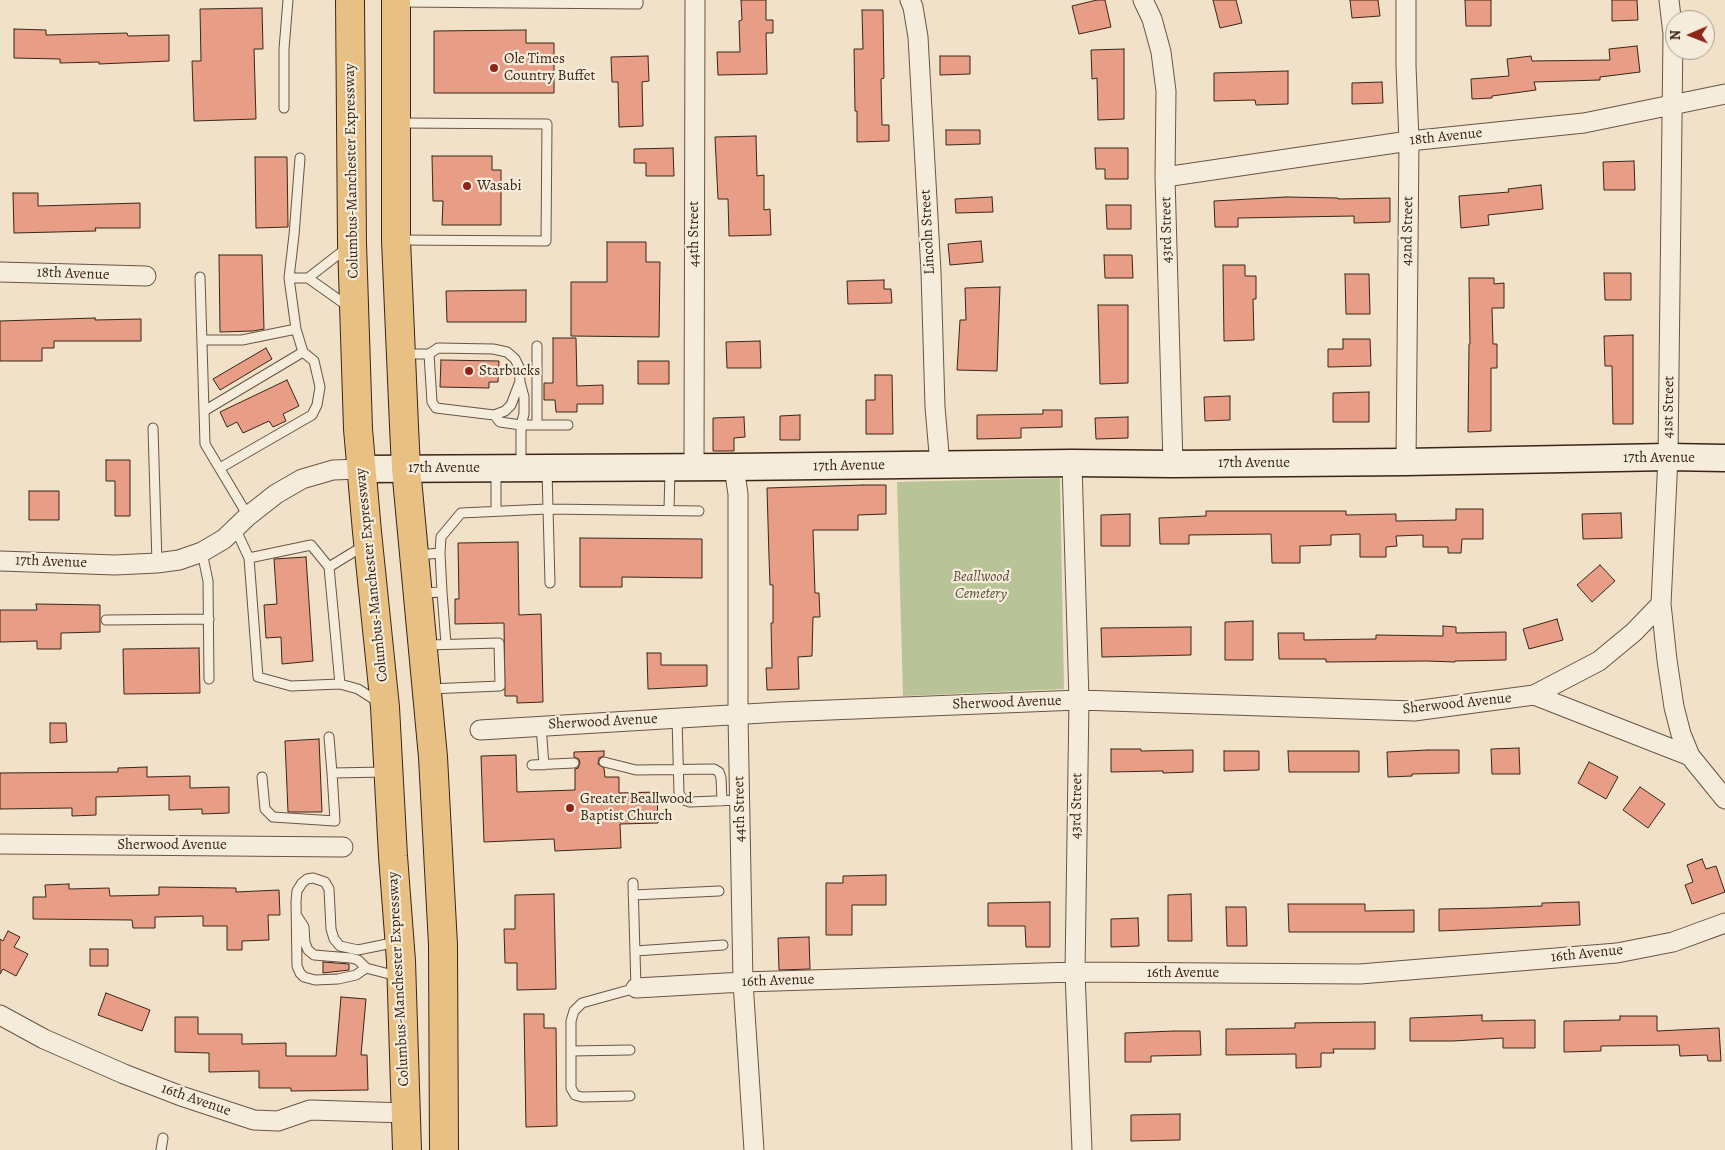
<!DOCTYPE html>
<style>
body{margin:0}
#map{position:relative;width:1725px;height:1150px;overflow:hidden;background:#f1e1c9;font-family:Alegreya,serif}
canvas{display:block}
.north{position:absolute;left:1665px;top:10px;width:50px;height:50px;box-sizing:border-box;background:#f6ecdc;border:1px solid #ab9d8c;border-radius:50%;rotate:269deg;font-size:14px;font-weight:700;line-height:20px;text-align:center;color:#3b2615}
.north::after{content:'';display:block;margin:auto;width:18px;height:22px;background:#8f2418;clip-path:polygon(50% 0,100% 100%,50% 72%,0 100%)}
</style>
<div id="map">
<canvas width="1725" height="1150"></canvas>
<div class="north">N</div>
</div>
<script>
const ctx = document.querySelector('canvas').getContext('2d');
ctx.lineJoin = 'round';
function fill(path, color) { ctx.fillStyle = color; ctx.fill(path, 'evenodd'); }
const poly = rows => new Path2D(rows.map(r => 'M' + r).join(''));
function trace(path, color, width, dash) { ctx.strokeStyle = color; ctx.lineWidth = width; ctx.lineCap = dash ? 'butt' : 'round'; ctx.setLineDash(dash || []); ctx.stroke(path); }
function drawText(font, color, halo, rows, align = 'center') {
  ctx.font = font + ' Alegreya,serif'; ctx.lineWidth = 4.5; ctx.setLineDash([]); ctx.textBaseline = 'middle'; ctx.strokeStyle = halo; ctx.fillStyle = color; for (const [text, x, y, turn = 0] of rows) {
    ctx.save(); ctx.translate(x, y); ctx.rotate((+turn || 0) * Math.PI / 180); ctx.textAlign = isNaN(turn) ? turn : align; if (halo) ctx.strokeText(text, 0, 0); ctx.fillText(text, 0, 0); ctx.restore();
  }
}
fill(poly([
 [1060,478,1064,689,903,696,897,482]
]), '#b8c398');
const building = poly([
 [741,0,766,0,766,20,773,20,773,33,766,33,767,74,718,75,717,52,740,52,739,21,742,20,741,0],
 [1097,0,1105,0,1111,27,1079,34,1072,6,1097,0],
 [1213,0,1236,0,1242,23,1220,28,1213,0],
 [1350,0,1378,0,1380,16,1352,18,1350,0],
 [1465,0,1491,0,1491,26,1466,26,1465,0],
 [1612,0,1637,0,1638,20,1612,21,1612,0],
 [262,8,263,49,254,49,256,119,194,121,192,61,201,61,200,9,262,8],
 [862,10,883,10,884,78,881,79,882,125,889,125,889,141,857,142,857,111,855,111,854,49,863,49,862,10],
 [14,29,46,30,46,35,127,33,128,36,169,35,169,61,99,64,99,62,60,63,60,59,14,58,14,29],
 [526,30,526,43,554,43,554,93,434,93,434,31,526,30],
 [1637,46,1640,72,1600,77,1600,80,1534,82,1536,90,1492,96,1492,98,1472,99,1471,79,1509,76,1507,59,1531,56,1532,61,1610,60,1609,49,1637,46],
 [1124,49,1124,119,1098,120,1097,78,1092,79,1091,50,1124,49],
 [648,56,649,81,642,82,643,126,619,127,618,82,612,82,611,57,648,56],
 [940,56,970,56,970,74,940,75,940,56],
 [1288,71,1288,104,1256,105,1255,100,1214,101,1214,73,1288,71],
 [1382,82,1383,103,1352,104,1352,83,1382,82],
 [946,130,980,130,980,144,946,145,946,130],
 [756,136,757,176,764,175,764,210,770,209,771,235,729,236,728,199,718,199,715,137,756,136],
 [673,148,674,176,646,176,646,163,634,163,634,149,673,148],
 [1095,148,1128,148,1128,179,1105,179,1105,169,1096,169,1095,148],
 [432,156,492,156,492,170,501,170,501,225,442,225,443,201,433,201,432,156],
 [255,157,287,157,288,227,256,228,255,157],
 [1634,161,1635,190,1604,190,1603,162,1634,161],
 [1541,185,1543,209,1488,215,1489,225,1461,228,1459,196,1509,192,1508,189,1541,185],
 [13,193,38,193,38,206,140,203,140,228,95,228,96,231,14,233,13,193],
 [992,197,993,212,956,213,955,199,992,197],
 [1286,197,1338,198,1338,199,1390,198,1390,222,1354,223,1354,216,1238,218,1238,227,1215,227,1214,201,1286,197],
 [1106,205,1131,205,1131,229,1107,229,1106,205],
 [981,241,983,262,950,265,948,244,981,241],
 [607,242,646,242,646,262,660,262,659,337,571,336,571,282,607,282,607,242],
 [219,255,262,255,264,329,253,331,220,332,219,255],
 [1104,255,1132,255,1133,278,1105,278,1104,255],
 [1223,265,1245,265,1245,276,1256,276,1256,299,1253,299,1254,340,1224,341,1223,265],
 [1604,273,1631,273,1631,300,1605,300,1604,273],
 [1345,274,1369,274,1370,314,1346,314,1345,274],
 [1469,278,1494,278,1494,284,1504,283,1504,308,1492,308,1493,344,1497,344,1497,368,1491,368,1491,431,1468,432,1469,344,1470,344,1469,278],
 [884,280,884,289,891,289,892,303,848,304,847,281,884,280],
 [1000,287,997,371,957,370,960,320,966,320,965,288,1000,287],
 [526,290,526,322,447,322,446,291,526,290],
 [1098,305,1128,305,1128,383,1100,384,1098,305],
 [95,318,95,320,141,319,141,341,54,341,54,348,42,348,42,361,0,361,0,321,95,318],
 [1633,335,1633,424,1613,424,1612,366,1605,366,1604,336,1633,335],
 [553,338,576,338,577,386,603,385,603,404,577,404,577,412,556,412,555,400,544,400,544,383,553,383,553,338],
 [1343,339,1370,339,1371,366,1328,367,1328,349,1343,349,1343,339],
 [760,341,761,368,727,368,726,342,760,341],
 [266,348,272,359,220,390,213,379,266,348],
 [441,360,499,361,498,382,489,382,489,388,440,387,441,360],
 [638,361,669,361,669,384,638,384,638,361],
 [875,375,892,375,893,434,866,434,866,400,875,400,875,375],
 [287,380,299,406,283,414,286,421,273,427,269,421,243,433,237,422,227,427,220,412,287,380],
 [1369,392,1369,422,1333,422,1333,393,1369,392],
 [1230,396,1230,420,1205,421,1204,397,1230,396],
 [1043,410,1062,410,1062,427,1021,428,1021,438,977,439,977,415,1043,414,1043,410],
 [800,415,800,440,780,440,780,416,800,415],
 [744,417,745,437,734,438,734,451,713,451,713,418,744,417],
 [1128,417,1128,438,1096,439,1095,418,1128,417],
 [106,460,130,460,130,516,115,516,115,481,106,481,106,460],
 [863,485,886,485,886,514,858,515,858,530,813,530,815,593,819,593,820,617,813,617,812,656,798,657,799,689,767,690,766,668,772,668,771,623,773,623,773,585,770,585,769,557,767,488,863,485],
 [29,491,59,491,59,520,29,520,29,491],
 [1456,509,1483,509,1483,539,1462,539,1461,553,1448,553,1448,547,1423,547,1423,535,1396,536,1397,546,1386,547,1386,557,1360,557,1360,534,1331,535,1331,545,1300,546,1300,563,1272,563,1271,534,1189,535,1189,544,1160,544,1159,518,1206,516,1206,511,1346,511,1346,515,1396,514,1396,521,1456,520,1456,509],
 [1621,513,1622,538,1583,539,1582,514,1621,513],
 [1130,514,1130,546,1101,546,1101,515,1130,514],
 [580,538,702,539,702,578,622,577,622,587,580,587,580,538],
 [518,542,519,615,541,614,543,702,517,703,517,696,505,696,504,623,455,624,455,599,459,599,458,543,518,542],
 [306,557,313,661,282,664,281,637,266,638,264,605,277,604,274,559,306,557],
 [1600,565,1615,581,1592,602,1577,585,1600,565],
 [36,604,100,605,100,632,61,633,61,649,37,649,37,641,0,642,0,610,37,610,36,604],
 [1557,619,1563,640,1529,649,1523,629,1557,619],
 [1253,621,1253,660,1225,660,1225,622,1253,621],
 [1443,626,1456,627,1456,633,1506,632,1506,660,1455,661,1455,662,1427,661,1326,662,1326,659,1279,659,1278,633,1304,633,1304,640,1376,639,1376,635,1443,636,1443,626],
 [1191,627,1191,655,1102,657,1101,628,1191,627],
 [199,648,200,693,124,694,123,649,199,648],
 [647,653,661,653,661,665,707,665,707,686,648,689,647,653],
 [50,723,66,723,67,742,50,743,50,723],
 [319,739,322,812,288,812,285,741,319,739],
 [1519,748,1520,774,1492,774,1491,749,1519,748],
 [1111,749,1141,749,1141,751,1193,750,1193,772,1163,773,1163,771,1111,772,1111,749],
 [1428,750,1459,750,1459,773,1412,774,1412,776,1388,777,1387,752,1428,750],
 [604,751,604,756,599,758,598,764,604,768,605,777,619,777,619,793,657,792,658,823,620,824,621,848,555,851,554,839,484,842,481,756,516,755,517,792,575,790,575,769,578,768,580,763,579,759,574,757,574,752,604,751],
 [1224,751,1259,751,1259,770,1224,771,1224,751],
 [1288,751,1359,751,1359,772,1289,772,1288,751],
 [1589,762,1618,777,1606,799,1578,783,1589,762],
 [147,767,147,777,190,776,190,788,229,787,229,813,202,814,202,809,169,810,169,795,96,797,96,815,72,816,72,808,0,809,0,773,118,772,118,768,147,767],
 [1640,787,1665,804,1648,828,1623,810,1640,787],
 [1702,859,1706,869,1716,866,1725,892,1692,904,1685,885,1693,882,1687,865,1702,859],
 [886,875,886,905,852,905,852,935,826,935,826,883,843,883,843,876,886,875],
 [69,884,69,889,109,888,110,896,159,895,159,887,236,888,236,892,279,890,280,915,268,915,269,940,242,941,242,950,227,950,227,926,203,926,203,916,155,917,155,928,133,928,132,920,33,919,33,897,46,897,45,885,69,884],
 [554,894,556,989,517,990,517,963,505,963,504,929,515,929,515,895,554,894],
 [1191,894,1192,941,1168,941,1168,895,1191,894],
 [1050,902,1050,947,1026,947,1025,926,988,926,988,903,1050,902],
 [1579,902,1580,925,1439,931,1439,909,1491,908,1542,906,1542,903,1579,902],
 [1288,904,1365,904,1365,911,1414,910,1414,932,1289,932,1288,904],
 [1226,907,1246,907,1247,946,1227,946,1226,907],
 [1138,918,1139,946,1111,947,1111,919,1138,918],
 [8,931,20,937,14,947,28,954,16,976,3,969,0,974,0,939,3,941,8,931],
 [809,937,810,969,779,970,778,938,809,937],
 [90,949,108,949,108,966,90,966,90,949],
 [323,962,349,964,349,970,323,973,323,962],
 [106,993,150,1010,142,1031,98,1015,106,993],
 [341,997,366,999,361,1055,367,1055,368,1090,291,1091,291,1088,259,1088,259,1071,209,1072,209,1053,175,1052,175,1017,198,1017,198,1034,242,1034,242,1044,286,1043,286,1056,336,1056,341,997],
 [524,1014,544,1014,544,1028,556,1028,557,1126,526,1127,524,1014],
 [1482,1015,1482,1021,1535,1020,1535,1048,1503,1048,1503,1038,1453,1041,1410,1041,1410,1018,1482,1015],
 [1620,1016,1657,1016,1657,1031,1719,1028,1721,1061,1708,1061,1707,1055,1680,1056,1679,1045,1601,1046,1601,1051,1564,1052,1564,1021,1620,1020,1620,1016],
 [1375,1022,1375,1049,1333,1049,1334,1053,1321,1053,1321,1067,1296,1068,1296,1054,1226,1055,1226,1029,1295,1028,1295,1023,1375,1022],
 [1174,1031,1200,1031,1201,1055,1151,1056,1151,1062,1125,1062,1125,1033,1174,1031],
 [1180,1114,1180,1140,1131,1141,1131,1115,1180,1114]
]);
fill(building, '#e79d86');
trace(building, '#3b2615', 1);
const lane = poly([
 [400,2,638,4,638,0],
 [284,108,284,49,288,0],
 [300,158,294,235,289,278,296,329,303,352],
 [399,240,546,241,547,124,400,123],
 [348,247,308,278,349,307],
 [200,277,205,444,248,516],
 [289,278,308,278],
 [202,340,242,340,296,329],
 [403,354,429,354,438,348,493,349,507,352,515,359,519,367,520,382,524,397,524,414,521,425,521,465],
 [429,354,432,402,436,408,494,415,505,411,511,405,519,384],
 [204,411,303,352,314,361,320,387,317,405,312,415,220,468],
 [494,415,500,422,521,425,568,425],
 [537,425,537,346],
 [153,428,157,563],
 [547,471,550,583],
 [496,472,496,511],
 [669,510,670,470],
 [235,528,249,558,258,677,291,686,340,684,358,689,380,703],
 [202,552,208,581,209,679],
 [440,553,441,537,461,513,547,509,699,511],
 [418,555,440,553,442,592,421,593],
 [249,558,311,545,329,567,340,684],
 [329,567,365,545],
 [442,592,446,644],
 [106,620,209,619],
 [426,645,499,643,500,686,429,689],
 [677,718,679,794,684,800,690,802,739,800],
 [541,726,544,765],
 [329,737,332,773,386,772],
 [604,762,636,770,714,769,719,772,721,778,722,801],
 [532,765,574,763],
 [262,777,265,809,273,817,335,821,332,773],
 [633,895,719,891],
 [297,916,304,927,305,943,308,950,314,955,351,958,358,960,366,968],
 [397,942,358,950,340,946,334,939,331,929,329,889,325,882,313,878,307,879,302,883,297,891,296,901,297,966,300,973,304,977,315,980,338,979,356,975,366,968,397,976],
 [635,951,723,945],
 [571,1051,630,1050],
 [630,1096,582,1097,575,1095,571,1088,571,1021,574,1011,582,1003,636,988,633,883],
 [161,1150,163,1138]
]);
const street = poly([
 [910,0,913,7,918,37,931,272,935,407,940,465],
 [1143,0,1152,19,1161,52,1166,91,1165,177,1173,464],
 [1669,0,1673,34,1668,457,1661,604,1667,660,1674,707,1681,734,1690,756,1725,799],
 [1165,177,1409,141,1584,123,1725,94],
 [0,272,146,276],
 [1406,462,1409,141,1406,66,1406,0],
 [1072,463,1079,700,1075,972,1082,1150],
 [694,467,695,0],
 [734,467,738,494,738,715,743,982,754,1150],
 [0,561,115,565,157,563,179,560,202,552,224,539,248,516,276,494,302,479,333,470,361,469],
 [1534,695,1599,661,1634,632,1661,604],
 [480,730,780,712,1079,700,1414,711,1534,695,1690,756],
 [0,844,343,847],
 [636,988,743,982,1075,972,1360,974,1617,953,1673,942,1725,923],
 [0,1015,44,1039,124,1074,181,1096,254,1120,278,1121,310,1110,406,1113]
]);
const secondary = poly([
 [361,469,734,467,1072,463,1173,464,1406,462,1668,457,1725,458]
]);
const primary = poly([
 [350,0,352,243,358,429,367,532,385,707,393,856,401,961,407,1150],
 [396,0,396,240,404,426,406,468,433,757,443,945,444,1150]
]);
trace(lane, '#685542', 11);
trace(street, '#685542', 21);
trace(secondary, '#3b2615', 29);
trace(primary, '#3b2615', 30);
trace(lane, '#f6ecdc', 9);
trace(street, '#f6ecdc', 19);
trace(secondary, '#f6ecdc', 26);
trace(primary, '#e8c084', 28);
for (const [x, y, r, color] of [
 [494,68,5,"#8f2418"],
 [467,186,5,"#8f2418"],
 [469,371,5,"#8f2418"],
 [570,808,5,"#8f2418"]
]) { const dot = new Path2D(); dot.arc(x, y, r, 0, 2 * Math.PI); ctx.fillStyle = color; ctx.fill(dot); trace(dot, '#f6ecdc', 2); }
drawText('15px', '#3b2615', '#f6ecdc', [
 ["Ole Times",504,59],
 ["Country Buffet",504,76],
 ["Wasabi",477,186],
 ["Starbucks",479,371],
 ["Greater Beallwood",580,799],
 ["Baptist Church",580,816]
], 'left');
drawText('15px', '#3b2615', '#f6ecdc', [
 ["18th Avenue",1446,137,-6],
 ["Columbus-Manchester Expressway",352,171,-91],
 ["43rd Street",1167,230,-91],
 ["42nd Street",1408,231,-89],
 ["Lincoln Street",928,232,-93],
 ["44th Street",694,234,-90],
 ["18th Avenue",73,274,2],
 ["41st Street",1669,407,-89],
 ["17th Avenue",1659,458],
 ["17th Avenue",1254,463],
 ["17th Avenue",849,466,-1],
 ["17th Avenue",444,468],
 ["17th Avenue",51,562,2],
 ["Columbus-Manchester Expressway",372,575,-96],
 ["Sherwood Avenue",1007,703,-2],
 ["Sherwood Avenue",1457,704,-6],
 ["Sherwood Avenue",603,722,-3],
 ["43rd Street",1077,806,-89],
 ["44th Street",740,809,-91],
 ["Sherwood Avenue",172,845],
 ["16th Avenue",1587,954,-6],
 ["16th Avenue",1183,973],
 ["Columbus-Manchester Expressway",399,979,-93],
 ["16th Avenue",778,981,-2],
 ["16th Avenue",196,1100,19]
]);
drawText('italic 15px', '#5a4d36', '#f6ecdc', [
 ["Beallwood",981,577],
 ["Cemetery",981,594]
]);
</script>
